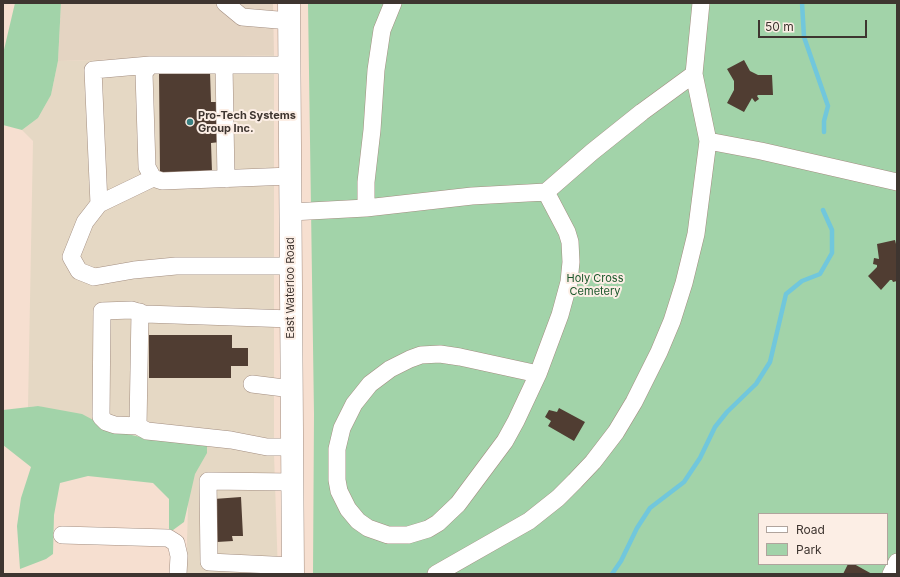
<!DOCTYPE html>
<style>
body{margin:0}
#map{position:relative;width:900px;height:577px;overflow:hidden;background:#f6dfd0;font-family:Inter,sans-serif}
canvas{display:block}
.frame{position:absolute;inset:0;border:4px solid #3e3530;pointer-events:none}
.legend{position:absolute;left:758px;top:513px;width:130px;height:52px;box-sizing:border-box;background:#fceee5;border:1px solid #b0a49d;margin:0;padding:5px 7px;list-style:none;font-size:12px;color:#3e3530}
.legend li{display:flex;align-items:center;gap:8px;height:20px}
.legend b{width:20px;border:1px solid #b0a49d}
.scale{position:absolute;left:758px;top:20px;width:109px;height:18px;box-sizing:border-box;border:2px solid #3e3530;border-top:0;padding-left:5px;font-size:12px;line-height:14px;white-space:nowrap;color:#3e3530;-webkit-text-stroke:3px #fceee5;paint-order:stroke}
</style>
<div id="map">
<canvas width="900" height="577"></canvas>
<div class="frame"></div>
<ul class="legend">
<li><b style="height:5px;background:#fff"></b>Road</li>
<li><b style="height:11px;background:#a2d3a9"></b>Park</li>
</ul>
<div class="scale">50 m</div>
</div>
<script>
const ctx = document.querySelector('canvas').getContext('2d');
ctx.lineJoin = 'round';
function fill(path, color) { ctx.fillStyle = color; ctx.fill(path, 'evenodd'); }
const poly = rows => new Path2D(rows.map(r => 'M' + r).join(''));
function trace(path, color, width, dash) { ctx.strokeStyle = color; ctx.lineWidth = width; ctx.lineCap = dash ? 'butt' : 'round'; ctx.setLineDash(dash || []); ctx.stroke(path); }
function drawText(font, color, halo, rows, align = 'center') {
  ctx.font = font + ' Inter,sans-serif'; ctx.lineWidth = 4; ctx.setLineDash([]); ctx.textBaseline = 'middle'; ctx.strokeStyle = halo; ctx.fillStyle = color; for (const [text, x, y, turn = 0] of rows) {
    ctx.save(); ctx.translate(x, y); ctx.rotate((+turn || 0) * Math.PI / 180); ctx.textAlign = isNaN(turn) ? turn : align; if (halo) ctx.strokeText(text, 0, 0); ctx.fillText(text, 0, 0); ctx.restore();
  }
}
fill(poly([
 [274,55,274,454,278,574,186,574,189,475,146,438,114,431,38,406,28,407,33,141,22,130,38,118,51,95,58,61]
]), '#e5d8c4');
fill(poly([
 [61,3,273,3,274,55,58,61]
]), '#e4d4c2');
fill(poly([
 [15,3,61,3,58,61,51,95,38,118,22,130,3,125,3,54],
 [308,3,897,3,897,574,313,574,314,414],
 [759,514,887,514,887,564,759,564],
 [38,406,82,414,114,431,145,438,207,440,207,453,195,474,184,522,169,533,169,499,153,483,88,476,60,483,54,515,53,554,46,559,20,569,17,526,21,498,31,467,3,445,3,410]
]), '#a2d3a9');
trace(poly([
 [802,3,804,37,828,106,824,121,824,132],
 [612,574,621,561,637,528,650,508,684,482,700,458,715,427,727,412,756,384,770,362,786,294,802,281,820,274,832,253,832,230,823,210]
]), '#71c7dc', 4.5);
fill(poly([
 [744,60,750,71,758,75,772,75,773,95,758,95,757,96,759,99,755,102,752,98,744,112,727,103,734,90,734,81,727,69],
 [210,72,211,102,219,102,220,142,211,143,212,172,160,173,159,73],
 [895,240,897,248,897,281,893,282,892,280,890,280,881,290,868,276,877,267,877,265,873,264,874,258,879,259,877,244],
 [149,335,232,335,232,348,248,348,248,366,231,366,231,378,149,378],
 [559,408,585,422,574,441,548,426,551,421,545,417,549,410,557,412],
 [241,497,243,536,232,536,233,541,217,542,214,499],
 [848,564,854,564,872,574,843,574]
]), '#503d32');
const minor = poly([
 [225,3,242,17,290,21],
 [224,65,226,179],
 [290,65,150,65,144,73,147,167,153,178,162,181,291,176],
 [708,141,761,151,897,182],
 [153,178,99,204,85,222,71,257,79,271,94,277,134,270,176,266,291,266],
 [99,204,93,70,150,65],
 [366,208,366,182,372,130,376,70,382,30,393,3],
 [291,212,366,208,472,196,546,192,592,152,642,112,694,74,701,3],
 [140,312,138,426,115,425,106,422,101,417,102,311,132,310,145,314,291,319],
 [538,374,460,357,440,354,421,355,410,359,390,369,370,384,354,404,342,428,337,449,337,480,339,491,348,509,358,521,368,528,388,535,408,535,428,529,438,523,458,504,505,441,516,421,538,374,560,315,569,282,571,262,570,242,567,232,546,192],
 [252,384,292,389],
 [138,426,147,431,157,432,231,440,267,447,292,447],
 [292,482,208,481,209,562,293,566],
 [62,535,168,538,176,543,179,556,178,574],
 [436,574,529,521,558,498,575,481,593,462,616,432,634,402,659,352,672,321,684,283,696,234,708,141,694,74],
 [891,574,897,562]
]);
const major = poly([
 [289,3,293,574]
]);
trace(minor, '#a38e81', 18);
trace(major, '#a38e81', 23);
trace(minor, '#fff', 17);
trace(major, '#fff', 22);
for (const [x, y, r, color] of [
 [190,122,4,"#388082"]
]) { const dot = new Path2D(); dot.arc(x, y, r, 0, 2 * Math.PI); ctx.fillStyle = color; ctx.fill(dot); trace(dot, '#fceee5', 1.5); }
drawText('bold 11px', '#3e3530', '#fceee5', [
 ["Pro-Tech Systems",198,116],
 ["Group Inc.",198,129]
], 'left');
drawText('11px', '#1b572b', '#fceee5', [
 ["Holy Cross",595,279],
 ["Cemetery",595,292]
]);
drawText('11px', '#3e3530', '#fceee5', [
 ["East Waterloo Road",291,288,-90]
]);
</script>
